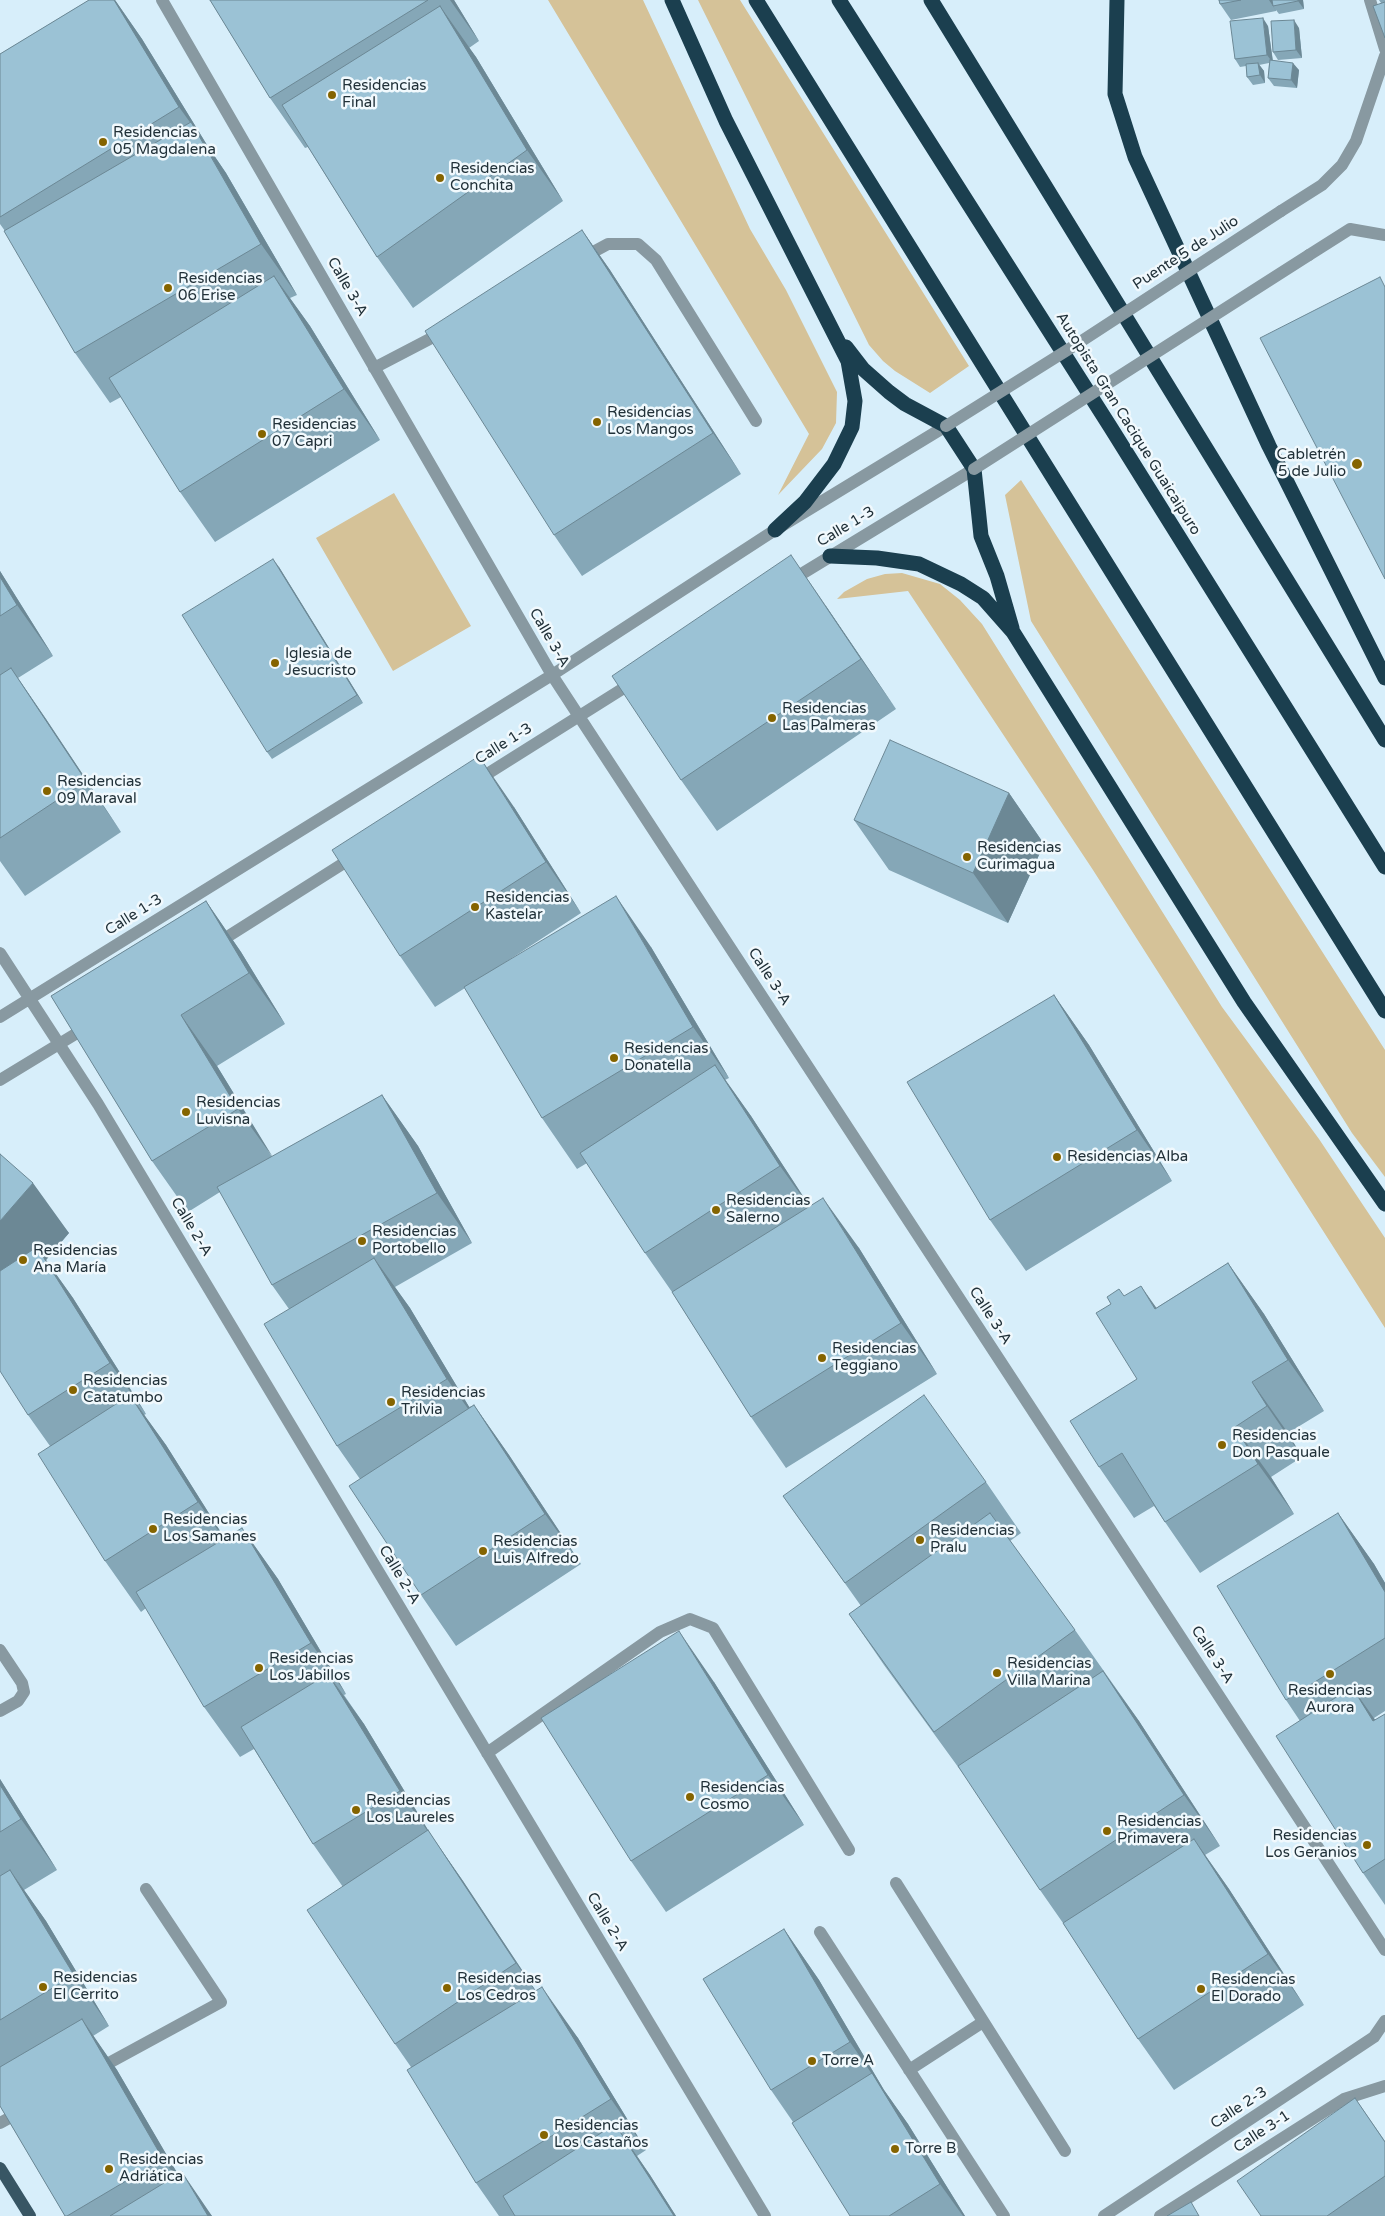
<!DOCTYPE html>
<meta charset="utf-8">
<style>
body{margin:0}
canvas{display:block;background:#d7eefa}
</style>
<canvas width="1385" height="2216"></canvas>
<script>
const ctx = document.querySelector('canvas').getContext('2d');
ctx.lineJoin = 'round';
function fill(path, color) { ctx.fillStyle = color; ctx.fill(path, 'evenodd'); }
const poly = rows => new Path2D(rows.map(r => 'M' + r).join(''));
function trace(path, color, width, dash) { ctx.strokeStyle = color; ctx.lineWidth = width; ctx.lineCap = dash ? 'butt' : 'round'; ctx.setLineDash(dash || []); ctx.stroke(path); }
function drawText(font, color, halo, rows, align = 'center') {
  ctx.font = font + ' "Varela Round",sans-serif'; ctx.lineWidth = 5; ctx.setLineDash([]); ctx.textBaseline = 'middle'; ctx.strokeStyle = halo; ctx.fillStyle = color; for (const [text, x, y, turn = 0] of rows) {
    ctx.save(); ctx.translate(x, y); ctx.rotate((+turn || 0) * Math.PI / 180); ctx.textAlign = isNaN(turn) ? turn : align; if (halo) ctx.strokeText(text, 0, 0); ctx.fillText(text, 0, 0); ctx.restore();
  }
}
fill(poly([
 [548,0,643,0,750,229,786,290,837,392,836,423,822,449,778,495,809,434],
 [698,0,740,0,969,366,930,393,895,371,883,361,869,345],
 [1021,480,1385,1050,1385,1177,1352,1133,1031,621,1005,495],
 [394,493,471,626,393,671,316,538],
 [902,573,940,584,960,600,982,624,1222,1007,1319,1139,1385,1238,1385,1328,1093,870,908,591,837,599,844,592,867,579,885,574]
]), '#d5c298');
trace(poly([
 [162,0,552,675,1385,1950],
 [1370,0,1385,49],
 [1281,211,1322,185,1342,165,1356,141,1385,56],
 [1309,255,1350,229,1385,235],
 [582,258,608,244,638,244,656,260,756,421],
 [374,368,445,331],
 [790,581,974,469],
 [476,781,635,681],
 [216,944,355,856],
 [0,953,98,1104,765,2216],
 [0,1017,552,675,775,530,946,426],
 [0,1080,87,1027],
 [0,1650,22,1683,24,1692,18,1701,0,1711],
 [487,1753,660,1632,690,1619,713,1628,849,1850],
 [896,1883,1065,2151],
 [820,1932,1004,2216],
 [96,2070,221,2002,146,1889],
 [909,2070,983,2022],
 [0,2123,22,2111],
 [1104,2216,1374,2037,1385,2021],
 [1160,2216,1344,2099,1385,2086]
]), '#8899a1', 12);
trace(poly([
 [0,2168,30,2216]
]), '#385664', 12);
trace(poly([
 [672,0,726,121,848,361,855,401,852,427,834,464,805,502,775,530],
 [756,0,1385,1011],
 [839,0,1111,428,1385,867],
 [931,0,1385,740],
 [1117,0,1115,94,1135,157,1269,446,1385,678],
 [846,347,863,369,889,392,905,404,946,426,974,469,981,536,997,576,1012,628],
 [830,556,877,558,919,564,961,584,983,598,1013,632,1244,1002,1385,1204]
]), '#1b3f4f', 15);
trace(poly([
 [946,426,1077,344,1281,211],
 [974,469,1309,255]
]), '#8899a1', 12);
fill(poly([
 [89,0,115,0,142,39,207,145,226,173,297,295,290,298,310,326,380,440,215,542,180,492,121,397,110,403,75,353,5,231,0,224,0,54],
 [210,0,454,0,479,41,469,48,476,57,563,201,413,308,377,257,308,147,305,148,270,98],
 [1219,0,1303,0,1304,9,1279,14,1276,10,1276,11,1231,20,1220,4],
 [1379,0,1385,0,1385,38,1381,3],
 [1268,26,1273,61,1299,70,1297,88,1274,86,1268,78,1269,63,1259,65,1264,71,1265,83,1253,85,1247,77,1246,66,1240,67,1235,59],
 [1299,28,1302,58,1278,60,1273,52],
 [582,230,610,270,741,474,582,576,554,535],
 [279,567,363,703,272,759,267,752],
 [0,571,53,656,18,678,46,719,121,832,25,896,0,861],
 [826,606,896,709,717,831,681,780],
 [1009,793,1044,844,1008,923,889,870,854,820],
 [514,807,581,913,495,969,651,947,729,1078,725,1080,751,1116,809,1206,859,1248,937,1374,786,1468,751,1417,672,1292,645,1253,587,1163,577,1169,542,1118,465,988,435,1007,400,956],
 [206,901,241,952,285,1024,217,1066,272,1157,382,1095,418,1146,472,1243,395,1287,410,1308,469,1407,474,1405,509,1455,581,1564,456,1646,421,1595,360,1479,337,1446,289,1309,272,1285,220,1192,188,1212,152,1161,51,996],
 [1054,995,1089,1045,1172,1181,1026,1271,990,1220],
 [0,1154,69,1233,46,1260,73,1298,146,1414,144,1415,166,1445,225,1539,242,1528,278,1579,346,1694,344,1695,364,1724,431,1835,463,1881,536,1991,578,2038,646,2150,637,2156,650,2175,676,2216,499,2216,476,2183,411,2067,395,2044,343,1887,313,1844,254,1749,240,1757,204,1707,146,1608,141,1612,105,1561,50,1446,28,1415],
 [1228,1263,1264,1314,1324,1411,1288,1433,1302,1457,1271,1477,1294,1514,1200,1573,1165,1522,1154,1506,1134,1518,1099,1467,1137,1379,1124,1296,1156,1308],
 [986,1482,1021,1533,1010,1541,1075,1630,1139,1721,1220,1846,1205,1855,1229,1889,1304,2005,1174,2090,1138,2039,1063,1923,1040,1890,969,1782,884,1665,849,1614,861,1606,783,1496],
 [1338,1513,1374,1564,1385,1583,1385,1711,1374,1718,1375,1720,1385,1714,1385,1905,1363,1873,1300,1721,1286,1700],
 [714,1682,804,1825,666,1912,631,1861],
 [0,1779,57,1870,24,1890,46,1921,109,2026,93,2036,117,2070,178,2175,212,2216,65,2216,0,2106],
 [784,1929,819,1980,884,2090,908,2124,965,2216,850,2216,793,2122,771,2090],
 [1355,2098,1385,2141,1385,2216,1261,2216]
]), '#85a7b7');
fill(poly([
 [114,0,115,0,142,39,207,145,226,173,297,295,261,244,197,132,179,107],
 [450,0,454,0,479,41],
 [1269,0,1274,0,1273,6,1276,11],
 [1298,0,1303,0,1304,9,1298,1],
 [440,6,476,57,563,201,527,150],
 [1263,18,1268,26,1273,63,1267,55],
 [1294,20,1299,28,1302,58,1296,50],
 [1258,63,1264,71,1265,83,1260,75],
 [1293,63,1299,70,1297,88,1291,80],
 [582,230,610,270,741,474,713,433],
 [274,276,310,326,380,440,344,389],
 [791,555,826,606,896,709,861,659],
 [273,559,279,567,363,703,357,695],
 [0,571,53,656,17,605,0,577],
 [11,668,46,719,121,832,86,781],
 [479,756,514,807,581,913,546,862],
 [1009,793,1044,844,1008,923,973,873],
 [616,896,651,947,729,1078,693,1027],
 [206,901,241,952,285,1024,249,973],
 [1054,995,1089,1045,1172,1181,1137,1130],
 [181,1015,217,1066,274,1159,238,1109],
 [715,1065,751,1116,816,1216,780,1166],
 [382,1095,418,1146,472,1243,437,1193],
 [33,1183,69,1233,46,1260,73,1298,146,1414,110,1363,0,1279,0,1221],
 [823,1198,859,1248,937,1374,901,1323],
 [374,1258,410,1308,483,1430,447,1379],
 [1228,1263,1264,1314,1324,1411,1288,1360],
 [1141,1286,1177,1337,1155,1309],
 [1252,1382,1288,1433,1302,1457,1267,1406],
 [130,1395,166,1445,234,1553,198,1502],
 [474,1405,509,1455,581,1564,545,1514],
 [1235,1427,1271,1477,1294,1514,1258,1464],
 [1338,1513,1374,1564,1385,1583,1385,1592],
 [242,1528,278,1579,346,1694,311,1643],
 [679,1631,714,1682,804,1825,768,1775],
 [1103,1671,1139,1721,1220,1846,1184,1795],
 [328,1674,364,1724,431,1835,463,1881,551,2014,516,1963,435,1842,400,1791],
 [1352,1687,1385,1734,1373,1721],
 [0,1779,57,1870,21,1819,0,1785],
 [1194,1839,1229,1889,1304,2005,1268,1954],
 [10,1870,46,1921,109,2026,74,1975],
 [784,1929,819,1980,884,2090,908,2124,965,2216,963,2216,940,2184,874,2077,850,2042],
 [542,1987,578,2038,646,2150,611,2099],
 [82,2019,117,2070,199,2210,163,2159],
 [615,2124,650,2175,676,2216,674,2216],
 [182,2172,212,2216,208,2216]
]), '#6c8895');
const building = poly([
 [89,0,114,0,179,107,0,217,0,54,89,0],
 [210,0,428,0,270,98,210,0],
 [1219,0,1241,0,1220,4,1219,0],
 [1272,0,1298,0,1298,1,1273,6,1272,0],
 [1385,2,1385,38,1373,6,1385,2],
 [440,6,527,150,377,257,282,105,440,6],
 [1263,18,1267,55,1235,59,1230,21,1263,18],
 [1294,20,1296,50,1273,52,1271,21,1294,20],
 [1270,60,1293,63,1291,80,1268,78,1270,60],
 [1258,63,1260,75,1247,77,1246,64,1258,63],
 [191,122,261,244,75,353,4,231,191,122],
 [582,230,713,433,554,535,425,331,582,230],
 [274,276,344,389,180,492,109,378,274,276],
 [1380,277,1385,287,1385,579,1260,338,1380,277],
 [791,555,861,659,681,780,612,676,791,555],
 [273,559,357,695,267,752,182,615,273,559],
 [0,577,17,605,0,616,0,577],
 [11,668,86,781,0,838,0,675,11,668],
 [890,740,1009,793,973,873,854,820,890,740],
 [479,756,546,862,400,956,332,850,479,756],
 [616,896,693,1027,542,1118,464,987,616,896],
 [206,901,249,973,181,1015,238,1109,152,1161,51,996,206,901],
 [1054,995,1137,1130,990,1220,907,1082,1054,995],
 [715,1065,780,1166,645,1253,580,1153,715,1065],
 [382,1095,437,1193,272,1285,217,1187,382,1095],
 [0,1154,33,1183,0,1221,0,1154],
 [823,1198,901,1323,751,1417,672,1292,823,1198],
 [37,1247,110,1363,28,1415,0,1371,0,1271,37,1247],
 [374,1258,447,1379,337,1446,264,1324,374,1258],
 [1228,1263,1288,1360,1252,1382,1267,1406,1235,1427,1258,1464,1165,1522,1122,1453,1099,1467,1070,1421,1137,1379,1096,1313,1111,1304,1107,1297,1119,1289,1124,1296,1141,1286,1155,1309,1228,1263],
 [130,1395,198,1502,105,1561,38,1454,130,1395],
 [924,1395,986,1482,845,1583,783,1496,924,1395],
 [474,1405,545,1514,421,1595,349,1486,474,1405],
 [990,1513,1075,1630,934,1732,849,1614,990,1513],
 [1338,1513,1385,1592,1385,1638,1286,1700,1217,1586,1338,1513],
 [242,1528,311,1643,204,1707,136,1592,242,1528],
 [679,1631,768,1775,631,1861,541,1718,679,1631],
 [1103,1671,1184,1795,1040,1890,958,1766,1103,1671],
 [328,1674,400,1791,313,1844,241,1727,328,1674],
 [1352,1687,1373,1721,1385,1714,1385,1859,1363,1873,1276,1736,1352,1687],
 [0,1785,21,1819,0,1832,0,1785],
 [428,1830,516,1963,395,2044,307,1910,428,1830],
 [1194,1839,1268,1954,1138,2039,1063,1923,1194,1839],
 [10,1870,74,1975,0,2020,0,1876,10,1870],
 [784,1929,850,2042,771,2090,703,1979,784,1929],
 [542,1987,611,2099,476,2183,407,2070,542,1987],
 [82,2019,163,2159,67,2216,65,2216,0,2106,0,2067,82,2019],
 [872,2073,940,2184,889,2216,850,2216,792,2123,872,2073],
 [1355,2098,1385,2142,1385,2176,1327,2216,1261,2216,1237,2181,1355,2098],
 [615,2124,674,2216,515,2216,503,2196,615,2124],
 [182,2172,208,2216,110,2216,182,2172],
 [1191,2202,1199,2216,1167,2216,1191,2202]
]);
fill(building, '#9bc2d5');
trace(building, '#6c8895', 1);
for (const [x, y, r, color] of [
 [332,95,5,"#856400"],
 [103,142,5,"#856400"],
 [440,178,5,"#856400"],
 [168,288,5,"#856400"],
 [597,422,5,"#856400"],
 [262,434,5,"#856400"],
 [1357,464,6,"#856400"],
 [275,663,5,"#856400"],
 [772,718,5,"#856400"],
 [47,791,5,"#856400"],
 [967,857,5,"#856400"],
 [475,907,5,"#856400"],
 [614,1058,5,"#856400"],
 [186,1112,5,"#856400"],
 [1057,1157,5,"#856400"],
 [716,1210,5,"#856400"],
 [362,1241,5,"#856400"],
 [23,1260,5,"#856400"],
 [822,1358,5,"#856400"],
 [73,1390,5,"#856400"],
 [391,1402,5,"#856400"],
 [1222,1445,5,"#856400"],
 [153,1529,5,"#856400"],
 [920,1540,5,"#856400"],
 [483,1551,5,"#856400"],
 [259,1668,5,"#856400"],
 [997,1673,5,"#856400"],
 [1330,1674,5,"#856400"],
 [690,1797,5,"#856400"],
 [356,1810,5,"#856400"],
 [1107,1831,5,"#856400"],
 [1367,1845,5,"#856400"],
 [43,1987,5,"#856400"],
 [447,1988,5,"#856400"],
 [1201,1989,5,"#856400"],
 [812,2061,5,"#856400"],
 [544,2135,5,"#856400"],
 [895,2149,5,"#856400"],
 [109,2169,5,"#856400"]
]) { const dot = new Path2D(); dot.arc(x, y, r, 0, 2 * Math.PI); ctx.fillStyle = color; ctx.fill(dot); trace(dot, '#f1f9fd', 2); }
drawText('15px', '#213139', '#f1f9fd', [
 ["Residencias",342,86],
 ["Final",342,103],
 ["Residencias",113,133],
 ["05 Magdalena",113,150],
 ["Residencias",450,169],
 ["Conchita",450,186],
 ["Residencias",178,279],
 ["06 Erise",178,296],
 ["Residencias",607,413],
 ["Los Mangos",607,430],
 ["Residencias",272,425],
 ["07 Capri",272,442],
 ["Cabletrén",1346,455,"right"],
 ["5 de Julio",1346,472,"right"],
 ["Iglesia de",285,654],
 ["Jesucristo",285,671],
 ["Residencias",782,709],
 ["Las Palmeras",782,726],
 ["Residencias",57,782],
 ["09 Maraval",57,799],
 ["Residencias",977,848],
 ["Curimagua",977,865],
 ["Residencias",485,898],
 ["Kastelar",485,915],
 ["Residencias",624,1049],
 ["Donatella",624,1066],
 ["Residencias",196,1103],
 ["Luvisna",196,1120],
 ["Residencias Alba",1067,1157],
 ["Residencias",726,1201],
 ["Salerno",726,1218],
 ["Residencias",372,1232],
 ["Portobello",372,1249],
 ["Residencias",33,1251],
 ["Ana María",33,1268],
 ["Residencias",832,1349],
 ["Teggiano",832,1366],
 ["Residencias",83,1381],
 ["Catatumbo",83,1398],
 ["Residencias",401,1393],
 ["Trilvia",401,1410],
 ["Residencias",1232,1436],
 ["Don Pasquale",1232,1453],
 ["Residencias",163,1520],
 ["Los Samanes",163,1537],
 ["Residencias",930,1531],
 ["Pralu",930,1548],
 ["Residencias",493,1542],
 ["Luis Alfredo",493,1559],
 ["Residencias",269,1659],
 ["Los Jabillos",269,1676],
 ["Residencias",1007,1664],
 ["Villa Marina",1007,1681],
 ["Residencias",1330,1691,"center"],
 ["Aurora",1330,1708,"center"],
 ["Residencias",700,1788],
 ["Cosmo",700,1805],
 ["Residencias",366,1801],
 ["Los Laureles",366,1818],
 ["Residencias",1117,1822],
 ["Primavera",1117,1839],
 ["Residencias",1357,1836,"right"],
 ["Los Geranios",1357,1853,"right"],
 ["Residencias",53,1978],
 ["El Cerrito",53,1995],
 ["Residencias",457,1979],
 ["Los Cedros",457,1996],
 ["Residencias",1211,1980],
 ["El Dorado",1211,1997],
 ["Torre A",822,2061],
 ["Residencias",554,2126],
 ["Los Castaños",554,2143],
 ["Torre B",905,2149],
 ["Residencias",119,2160],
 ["Adriática",119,2177]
], 'left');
drawText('15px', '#213139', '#f1f9fd', [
 ["Puente 5 de Julio",1186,253,-33],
 ["Calle 3-A",347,287,60],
 ["Autopista Gran Cacique Guaicaipuro",1128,424,58],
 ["Calle 1-3",846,527,-31],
 ["Calle 3-A",549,638,60],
 ["Calle 1-3",504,744,-32],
 ["Calle 1-3",134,915,-32],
 ["Calle 3-A",769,977,57],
 ["Calle 2-A",191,1227,59],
 ["Calle 3-A",990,1316,57],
 ["Calle 2-A",399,1575,59],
 ["Calle 3-A",1212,1655,57],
 ["Calle 2-A",607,1922,59],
 ["Calle 2-3",1239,2108,-33],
 ["Calle 3-1",1262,2132,-33]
]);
</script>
